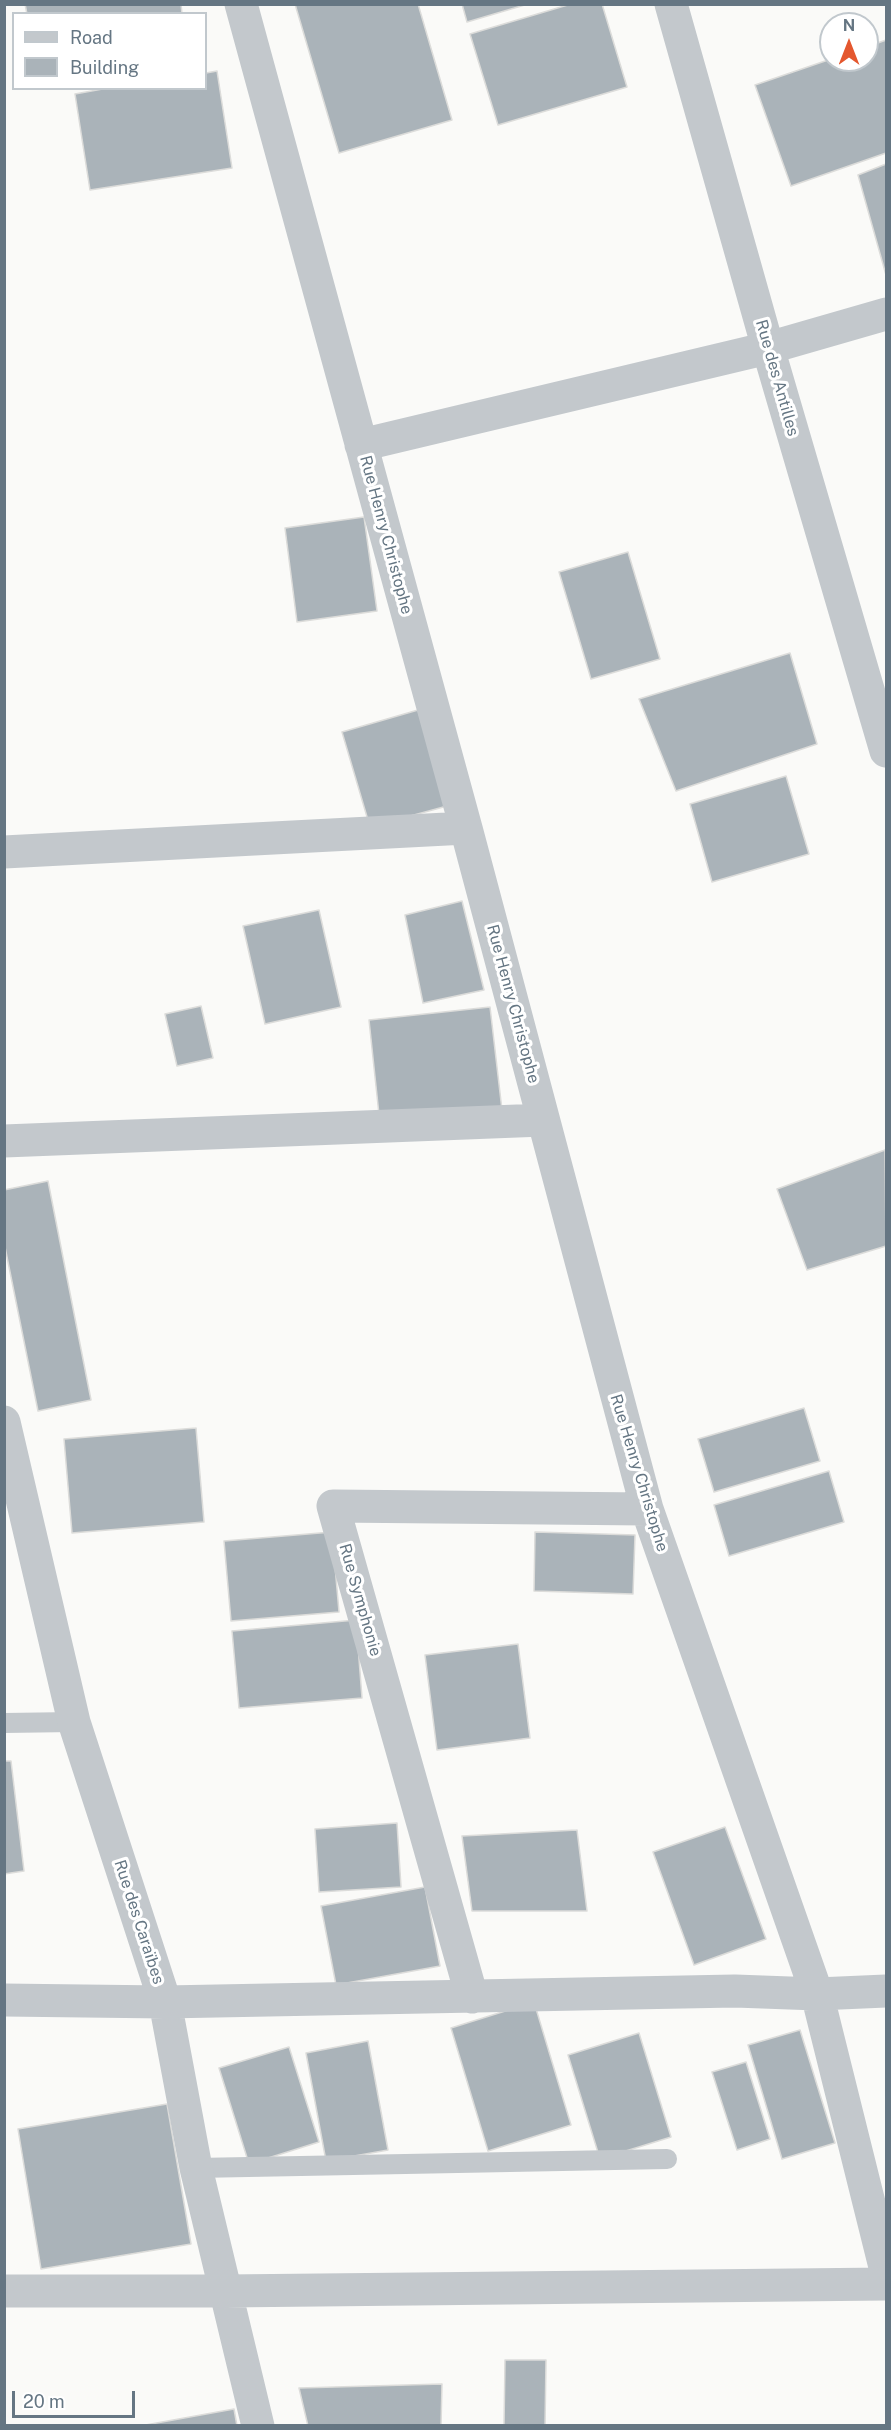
<!DOCTYPE html>
<meta charset="utf-8">
<style>
body{margin:0}
#map{position:relative;width:891px;height:2430px;overflow:hidden;background:#fafaf8;font-family:"Public Sans",sans-serif}
canvas{display:block}
.frame{position:absolute;inset:0;border:6px solid #657683;pointer-events:none}
.legend{position:absolute;left:12px;top:12px;width:195px;height:78px;box-sizing:border-box;background:#fff;border:2px solid #c1c8cd;margin:0;padding:8px 10px;list-style:none;font-size:18px;color:#657683}
.legend li{display:flex;align-items:center;gap:12px;height:30px}
.legend b{width:30px;border:2px solid #c1c8cd}
.north{position:absolute;left:819px;top:12px;width:60px;height:60px;box-sizing:border-box;background:#fff;border:2px solid #c1c8cd;border-radius:50%;rotate:0deg;font-size:16px;font-weight:700;line-height:24px;text-align:center;color:#657683}
.north::after{content:'';display:block;margin:auto;width:21px;height:27px;background:#e4572e;clip-path:polygon(50% 0,100% 100%,50% 72%,0 100%)}
.scale{position:absolute;left:12px;top:2391px;width:123px;height:27px;box-sizing:border-box;border:3px solid #657683;border-top:0;padding-left:8px;font-size:18px;line-height:21px;white-space:nowrap;color:#657683;-webkit-text-stroke:4px #fff;paint-order:stroke}
</style>
<div id="map">
<canvas width="891" height="2430"></canvas>
<div class="frame"></div>
<ul class="legend">
<li><b style="height:8px;background:#c3c8cc"></b>Road</li>
<li><b style="height:16px;background:#aab3b9"></b>Building</li>
</ul>
<div class="north">N</div>
<div class="scale">20 m</div>
</div>
<script>
const ctx = document.querySelector('canvas').getContext('2d');
ctx.lineJoin = 'round';
function fill(path, color) { ctx.fillStyle = color; ctx.fill(path, 'evenodd'); }
const poly = rows => new Path2D(rows.map(r => 'M' + r).join(''));
function trace(path, color, width, dash) { ctx.strokeStyle = color; ctx.lineWidth = width; ctx.lineCap = dash ? 'butt' : 'round'; ctx.setLineDash(dash || []); ctx.stroke(path); }
function drawText(font, color, halo, rows, align = 'center') {
  ctx.font = font + ' "Public Sans",sans-serif'; ctx.lineWidth = 6; ctx.setLineDash([]); ctx.textBaseline = 'middle'; ctx.strokeStyle = halo; ctx.fillStyle = color; for (const [text, x, y, turn = 0] of rows) {
    ctx.save(); ctx.translate(x, y); ctx.rotate((+turn || 0) * Math.PI / 180); ctx.textAlign = isNaN(turn) ? turn : align; if (halo) ctx.strokeText(text, 0, 0); ctx.fillText(text, 0, 0); ctx.restore();
  }
}
const building = poly([
 [25,4,181,4,182,14,27,14,25,4],
 [295,4,418,4,452,120,339,153,295,4],
 [462,4,528,4,467,22,462,4],
 [571,4,602,4,627,87,498,125,470,34,571,4],
 [886,40,886,153,791,186,755,85,831,59,867,60,867,47,886,40],
 [217,71,232,168,90,190,75,94,108,88,206,88,206,73,217,71],
 [886,164,886,275,858,175,886,164],
 [364,517,377,611,297,622,285,528,364,517],
 [628,552,660,659,591,679,559,572,628,552],
 [790,653,817,744,676,791,639,699,790,653],
 [418,710,447,806,370,827,342,732,418,710],
 [786,776,809,854,712,882,690,804,786,776],
 [462,901,484,990,423,1003,405,915,462,901],
 [319,910,341,1007,265,1024,243,926,319,910],
 [201,1006,213,1058,177,1066,165,1014,201,1006],
 [490,1007,502,1110,380,1124,369,1020,490,1007],
 [885,1150,886,1246,807,1270,777,1189,885,1150],
 [48,1181,91,1400,38,1411,4,1242,4,1190,48,1181],
 [804,1408,820,1461,714,1492,698,1439,804,1408],
 [196,1428,204,1522,72,1533,64,1439,196,1428],
 [829,1471,844,1522,729,1556,714,1505,829,1471],
 [332,1532,339,1612,231,1621,224,1541,332,1532],
 [535,1532,635,1535,633,1594,534,1591,535,1532],
 [356,1620,362,1698,239,1708,232,1631,356,1620],
 [518,1644,530,1738,437,1750,425,1655,518,1644],
 [4,1761,11,1761,24,1871,4,1874,4,1761],
 [397,1823,401,1887,319,1892,315,1829,397,1823],
 [725,1827,766,1939,694,1965,653,1852,725,1827],
 [577,1830,587,1911,472,1911,462,1836,577,1830],
 [425,1887,440,1966,336,1985,321,1906,425,1887],
 [534,2002,571,2125,488,2151,451,2028,534,2002],
 [800,2030,835,2143,782,2159,748,2045,800,2030],
 [639,2033,671,2137,600,2159,568,2055,639,2033],
 [368,2041,388,2150,326,2161,306,2053,368,2041],
 [289,2047,319,2142,249,2164,219,2068,289,2047],
 [746,2062,770,2139,737,2150,712,2072,746,2062],
 [167,2104,191,2244,41,2269,18,2129,167,2104],
 [505,2360,546,2360,545,2426,504,2426,505,2360],
 [442,2384,441,2426,308,2426,299,2388,442,2384],
 [234,2409,237,2426,140,2426,234,2409]
]);
fill(building, '#aab3b9');
trace(building, '#dcdcda', 1.5);
trace(poly([
 [4,1723,74,1722],
 [196,2168,667,2159]
]), '#c3c8cc', 20);
trace(poly([
 [241,4,466,828,647,1509,817,1994,886,2271],
 [671,4,768,348,886,751],
 [361,445,768,348,886,314],
 [4,852,466,828],
 [4,1141,543,1120],
 [4,1422,74,1722,165,2002,196,2168,258,2426],
 [472,1997,333,1506,647,1509],
 [4,2000,165,2002,735,1991,817,1994,886,1991],
 [4,2291,225,2291,886,2284]
]), '#c3c8cc', 33);
drawText('16px', '#657683', '#fff', [
 ["Rue des Antilles",777,378,74],
 ["Rue Henry Christophe",386,535,75],
 ["Rue Henry Christophe",513,1004,75],
 ["Rue Henry Christophe",639,1473,73],
 ["Rue Symphonie",360,1600,74],
 ["Rue des Caraïbes",139,1922,72]
]);
</script>
